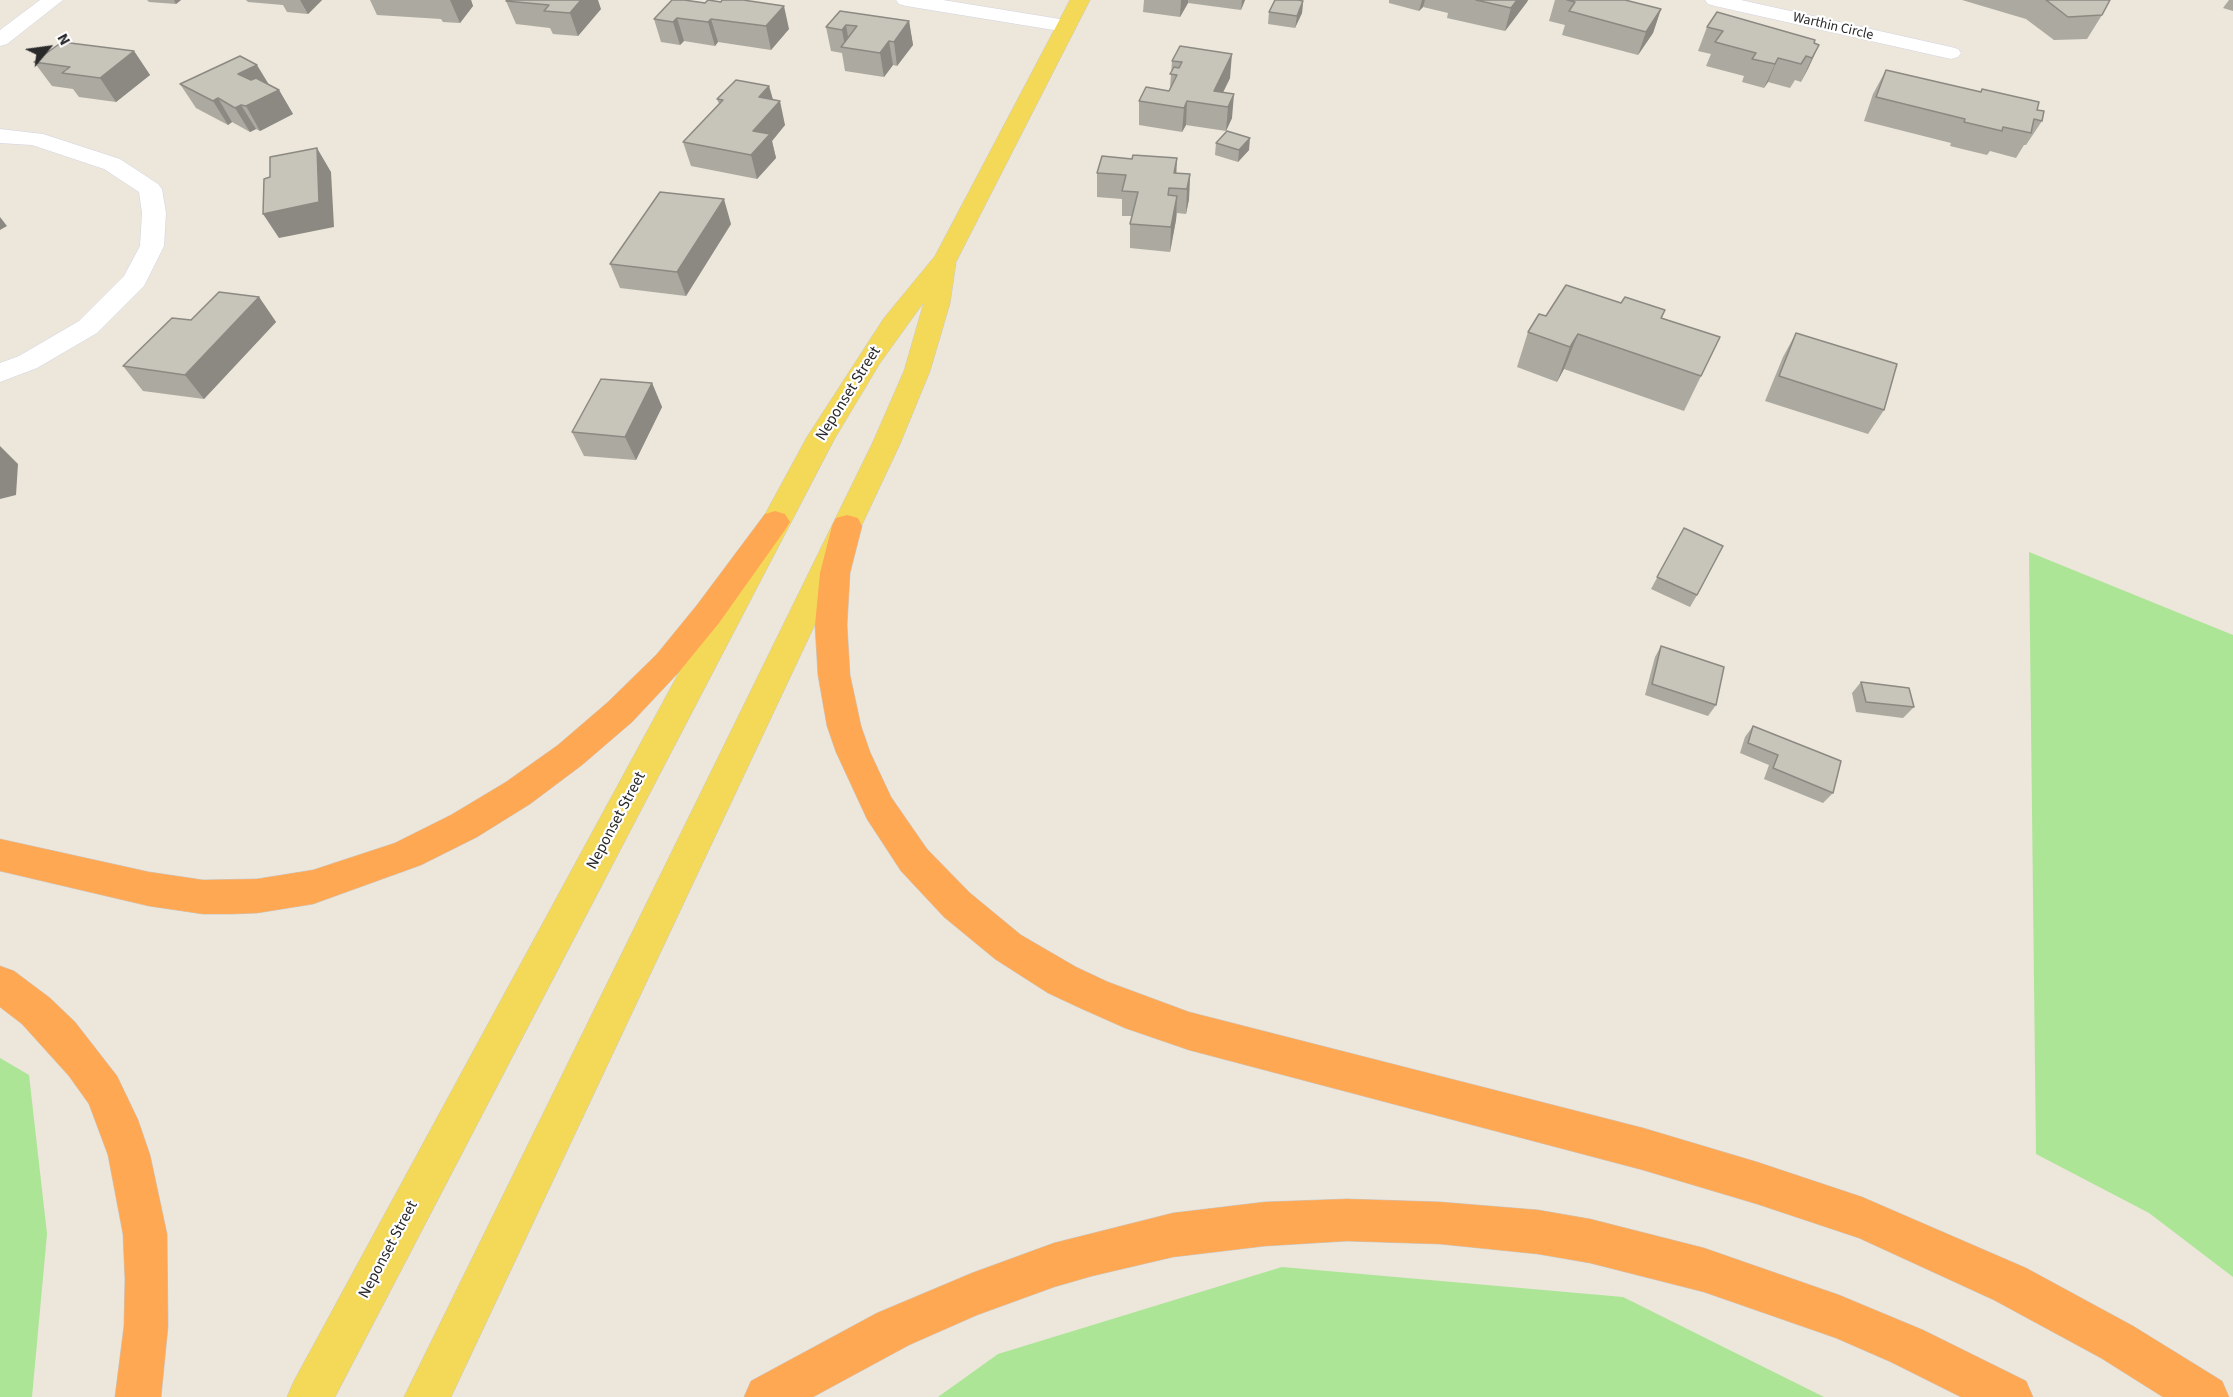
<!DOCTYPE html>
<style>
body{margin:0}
#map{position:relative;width:2233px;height:1397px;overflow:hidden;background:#ece6db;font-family:"Source Sans 3",sans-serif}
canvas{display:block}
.north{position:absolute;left:18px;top:18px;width:60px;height:60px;-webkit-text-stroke:4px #fff;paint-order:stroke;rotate:61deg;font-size:16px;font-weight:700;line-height:24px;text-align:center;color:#2a2a2a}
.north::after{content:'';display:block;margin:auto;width:21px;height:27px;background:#2a2a2a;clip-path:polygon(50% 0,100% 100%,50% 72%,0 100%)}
</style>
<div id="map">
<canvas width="2233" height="1397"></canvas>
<div class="north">N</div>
</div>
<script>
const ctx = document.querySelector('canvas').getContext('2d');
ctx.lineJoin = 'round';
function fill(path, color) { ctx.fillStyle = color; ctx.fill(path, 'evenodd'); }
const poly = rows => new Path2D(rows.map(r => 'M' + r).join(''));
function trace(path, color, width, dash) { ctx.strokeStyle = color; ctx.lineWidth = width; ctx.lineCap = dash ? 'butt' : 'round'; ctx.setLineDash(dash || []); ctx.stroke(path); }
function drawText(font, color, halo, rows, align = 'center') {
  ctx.font = font + ' "Source Sans 3",sans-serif'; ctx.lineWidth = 4.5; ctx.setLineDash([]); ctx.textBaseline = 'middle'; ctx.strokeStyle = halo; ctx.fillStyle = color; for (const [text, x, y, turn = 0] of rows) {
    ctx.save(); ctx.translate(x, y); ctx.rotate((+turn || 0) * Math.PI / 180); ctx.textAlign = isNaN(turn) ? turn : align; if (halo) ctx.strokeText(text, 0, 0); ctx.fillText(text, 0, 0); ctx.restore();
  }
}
fill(poly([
 [2029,552,2233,635,2233,1277,2149,1213,2036,1154],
 [0,1058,29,1075,47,1234,32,1397,0,1397],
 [1282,1267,1623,1297,1824,1397,938,1397,998,1354]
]), '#ace596');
const minor = poly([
 [40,0,63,0,7,44,0,46,0,30,40,0],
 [896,0,943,0,1066,20,1073,22,1076,26,1073,30,1066,32,906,6,899,4,896,0],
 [1705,0,1741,0,1951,47,1958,49,1961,53,1958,57,1951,59,1715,6,1708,4,1705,0],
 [0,129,43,134,120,159,158,184,162,189,166,213,164,246,144,286,97,333,37,368,0,382,0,363,19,356,79,321,124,276,140,246,142,213,139,192,104,169,32,145,0,143,0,129]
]);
const major = poly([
 [1070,0,1090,0,956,262,950,303,930,371,900,444,451,1397,404,1397,872,444,904,371,924,302,880,363,835,438,335,1397,287,1397,294,1381,807,437,884,318,935,256,1070,0]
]);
const highway = poly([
 [775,511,785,514,790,522,785,530,719,623,679,672,632,722,582,765,530,804,477,837,421,865,313,904,257,913,231,914,203,914,149,906,0,871,0,839,149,872,203,880,257,879,313,870,395,843,451,815,506,782,558,745,608,702,657,654,697,605,765,514,775,511],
 [847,515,858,518,862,526,850,573,847,625,850,675,861,726,870,752,891,797,927,849,970,893,1021,935,1076,967,1108,982,1189,1012,1643,1128,1757,1162,1862,1197,2026,1268,2133,1326,2222,1381,2229,1397,2163,1397,2101,1358,1994,1300,1859,1238,1757,1204,1643,1170,1189,1050,1125,1028,1080,1008,1048,993,995,959,944,917,901,871,867,819,836,752,827,726,818,675,815,625,820,573,832,526,836,518,847,515],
 [0,966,14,971,50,998,75,1022,117,1076,138,1120,150,1155,167,1234,168,1326,161,1397,115,1397,124,1326,125,1279,123,1234,108,1155,89,1104,69,1076,22,1024,0,1007,0,966],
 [1347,1199,1440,1202,1538,1210,1590,1219,1704,1248,1839,1295,1923,1330,2026,1381,2033,1397,1961,1397,1891,1362,1836,1338,1704,1292,1590,1263,1538,1254,1440,1244,1347,1241,1265,1246,1173,1257,1092,1276,1054,1287,977,1315,909,1345,813,1397,744,1397,751,1381,877,1313,972,1273,1054,1243,1173,1213,1265,1202,1347,1199]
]);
trace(minor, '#d1d3e3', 1);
trace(major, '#c8c8c8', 1);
trace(highway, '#c8c8c8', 1);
fill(minor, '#fff');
fill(major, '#f4d959');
fill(highway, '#ffa854');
fill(poly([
 [147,0,181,0,176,4,149,2],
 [246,0,322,0,308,14,287,12,283,5,248,2],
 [370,0,471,0,473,6,460,23,443,22,441,19,377,15],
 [672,0,789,29,771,50,718,42,715,46,684,41,680,45,661,42,654,19],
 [1144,0,1245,0,1241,10,1188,3,1180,17,1143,12],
 [1389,0,1528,0,1527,2,1505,31,1447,18,1448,13,1423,7,1419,11,1389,3],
 [1555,0,1625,0,1661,9,1653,33,1638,55,1562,35,1565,25,1549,21],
 [1962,0,2110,0,2102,15,2087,39,2054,40,2026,19],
 [2229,0,2233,0,2233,11,2223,8],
 [506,1,601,9,578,36,553,34,550,28,516,24],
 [1303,1,1302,13,1295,28,1268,24,1269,12],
 [840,11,909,21,913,45,897,66,893,65,884,77,845,71,842,53,831,51,826,27],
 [1707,27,1814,43,1819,45,1801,82,1795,80,1790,88,1768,82,1764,88,1742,82,1744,76,1706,66,1711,54,1698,51],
 [1180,46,1230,78,1223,92,1232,118,1226,131,1186,125,1182,132,1139,125,1139,101,1169,91,1170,88,1172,61],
 [134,51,150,75,116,102,79,97,73,89,52,86,34,62],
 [1886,70,1980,92,1982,89,2037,110,2042,121,2026,145,2024,145,2016,158,1990,151,1987,155,1950,146,1951,143,1864,121,1873,94],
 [180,84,269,85,279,90,293,114,260,131,256,129,250,132,232,122,228,125,196,108],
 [769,86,773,100,785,125,772,141,776,158,757,179,691,166,683,142,719,104,717,99],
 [1216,143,1249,150,1238,162,1215,155],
 [1097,173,1177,173,1190,174,1189,199,1186,214,1177,213,1176,220,1170,252,1130,248,1130,224,1132,216,1122,216,1122,199,1097,197],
 [731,224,686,296,620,288,610,264],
 [259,297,276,322,204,399,143,391,123,366,191,320],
 [1665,310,1662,318,1720,337,1684,411,1564,369,1557,382,1517,367,1528,332,1546,316],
 [1796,333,1884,410,1868,434,1765,401,1783,357],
 [652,383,662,407,636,460,584,456,572,432],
 [1684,528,1697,595,1690,607,1651,589],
 [1661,646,1716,705,1708,716,1645,695,1655,657],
 [1861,682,1914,707,1903,718,1856,712,1852,693],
 [1753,726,1833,793,1823,803,1764,779,1769,765,1740,753,1745,737]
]), '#aba9a0');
fill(poly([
 [174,0,181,0,176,4],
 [300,0,322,0,308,14],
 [450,0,471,0,473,6,460,23],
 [581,0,598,0,601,9,578,36,570,13],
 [1181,0,1188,0,1188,3,1180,17],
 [1242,0,1245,0,1241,10],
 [1422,0,1425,0,1423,7,1419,11],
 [1517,0,1528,0,1527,2,1505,31,1511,8],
 [1303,1,1302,13,1295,28,1297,16],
 [784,6,789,29,771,50,766,26],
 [1661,9,1653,33,1638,55,1646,32],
 [677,18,684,41,680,45,673,22],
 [711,19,718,42,715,46,708,22],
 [909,21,913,45,897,66,894,42],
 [846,25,850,48,845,47,842,30],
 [889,41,893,65,884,77,880,53],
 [1819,45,1808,69,1801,82,1812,58],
 [134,51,150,75,116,102,100,78],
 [1232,54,1230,78,1217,105,1214,91],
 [1778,58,1768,82,1764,88,1775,64],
 [257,65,271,88,253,98,238,74],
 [769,86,775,107,780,101,785,125,772,141,776,158,757,179,751,155,753,131,759,97],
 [279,90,293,114,260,131,246,106],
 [1234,94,1232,118,1226,131,1228,107],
 [218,98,232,122,228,125,213,101],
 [1187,101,1186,125,1182,132,1184,108],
 [241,105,256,129,250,132,235,108],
 [1250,138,1249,150,1238,162,1239,150],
 [317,148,331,172,334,227,279,238,263,214],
 [1177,158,1176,183,1174,173],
 [1190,174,1189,199,1186,214,1187,189],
 [1177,196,1176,220,1170,252,1171,227],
 [724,199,731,224,686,296,677,272],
 [0,217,7,226,0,230],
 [259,297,276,322,204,399,185,375],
 [1578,334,1564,369,1557,382,1570,347],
 [652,383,662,407,636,460,625,437],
 [0,446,18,464,16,495,0,499]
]), '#8b8982');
const building = poly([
 [507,0,581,0,570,13,544,11,549,5,506,1,507,0],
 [672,0,684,0,705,3,708,0,721,2,722,0,743,0,784,6,766,26,711,19,708,22,677,18,673,22,654,19,672,0],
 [1275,0,1298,0,1303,1,1297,16,1269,12,1275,0],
 [1476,0,1517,0,1511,8,1476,0],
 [1567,0,1625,0,1661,9,1646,32,1569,11,1575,2,1567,0],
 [2046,0,2110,0,2102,15,2068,17,2046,0],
 [840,11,909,21,894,42,889,41,880,53,841,47,857,26,846,25,842,30,826,27,840,11],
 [1717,12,1815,40,1814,43,1819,45,1812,58,1806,56,1801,64,1778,58,1775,64,1752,59,1756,53,1715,42,1723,31,1707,27,1717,12],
 [62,42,134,51,100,78,62,73,70,67,34,62,62,42],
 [1180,46,1232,54,1214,91,1234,94,1228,107,1187,101,1184,108,1139,101,1146,87,1169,91,1177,75,1170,74,1174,67,1179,68,1182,62,1172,61,1180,46],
 [240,56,257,65,238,74,251,80,256,78,279,90,246,106,241,105,235,108,218,98,213,101,180,84,240,56],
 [1886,70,1981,92,1982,89,2039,102,2037,110,2044,111,2042,121,2034,119,2031,133,2003,127,2002,131,1964,122,1965,119,1876,97,1886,70],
 [736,80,769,86,759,97,780,101,753,131,770,134,751,155,683,142,723,100,717,99,736,80],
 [1227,131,1250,138,1239,150,1216,143,1227,131],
 [317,148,319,202,263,214,264,179,270,177,270,157,317,148],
 [1133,155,1177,158,1174,173,1190,174,1187,189,1169,188,1168,195,1177,196,1171,227,1130,224,1138,192,1122,191,1126,175,1097,173,1102,156,1132,159,1133,155],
 [660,192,724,199,677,272,610,264,660,192],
 [1566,285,1621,303,1625,297,1665,310,1661,318,1720,337,1701,376,1578,334,1570,347,1528,332,1539,314,1546,316,1566,285],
 [219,292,259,297,185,375,123,366,172,318,191,320,219,292],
 [1796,333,1897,364,1884,410,1779,376,1796,333],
 [601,379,652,383,625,437,572,432,601,379],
 [1684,528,1723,546,1697,595,1657,577,1684,528],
 [1661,646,1724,667,1716,705,1652,684,1661,646],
 [1861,682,1909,688,1914,707,1866,702,1861,682],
 [1753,726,1841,761,1833,793,1773,768,1778,755,1748,743,1753,726]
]);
fill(building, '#c7c4ba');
trace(building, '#8b8982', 1.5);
drawText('14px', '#2a2a2a', '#fff', [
 ["Warthin Circle",1833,27,13]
]);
drawText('16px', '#2a2a2a', '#fff', [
 ["Neponset Street",849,394,-58],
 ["Neponset Street",617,821,-62],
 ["Neponset Street",389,1250,-62]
]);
</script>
